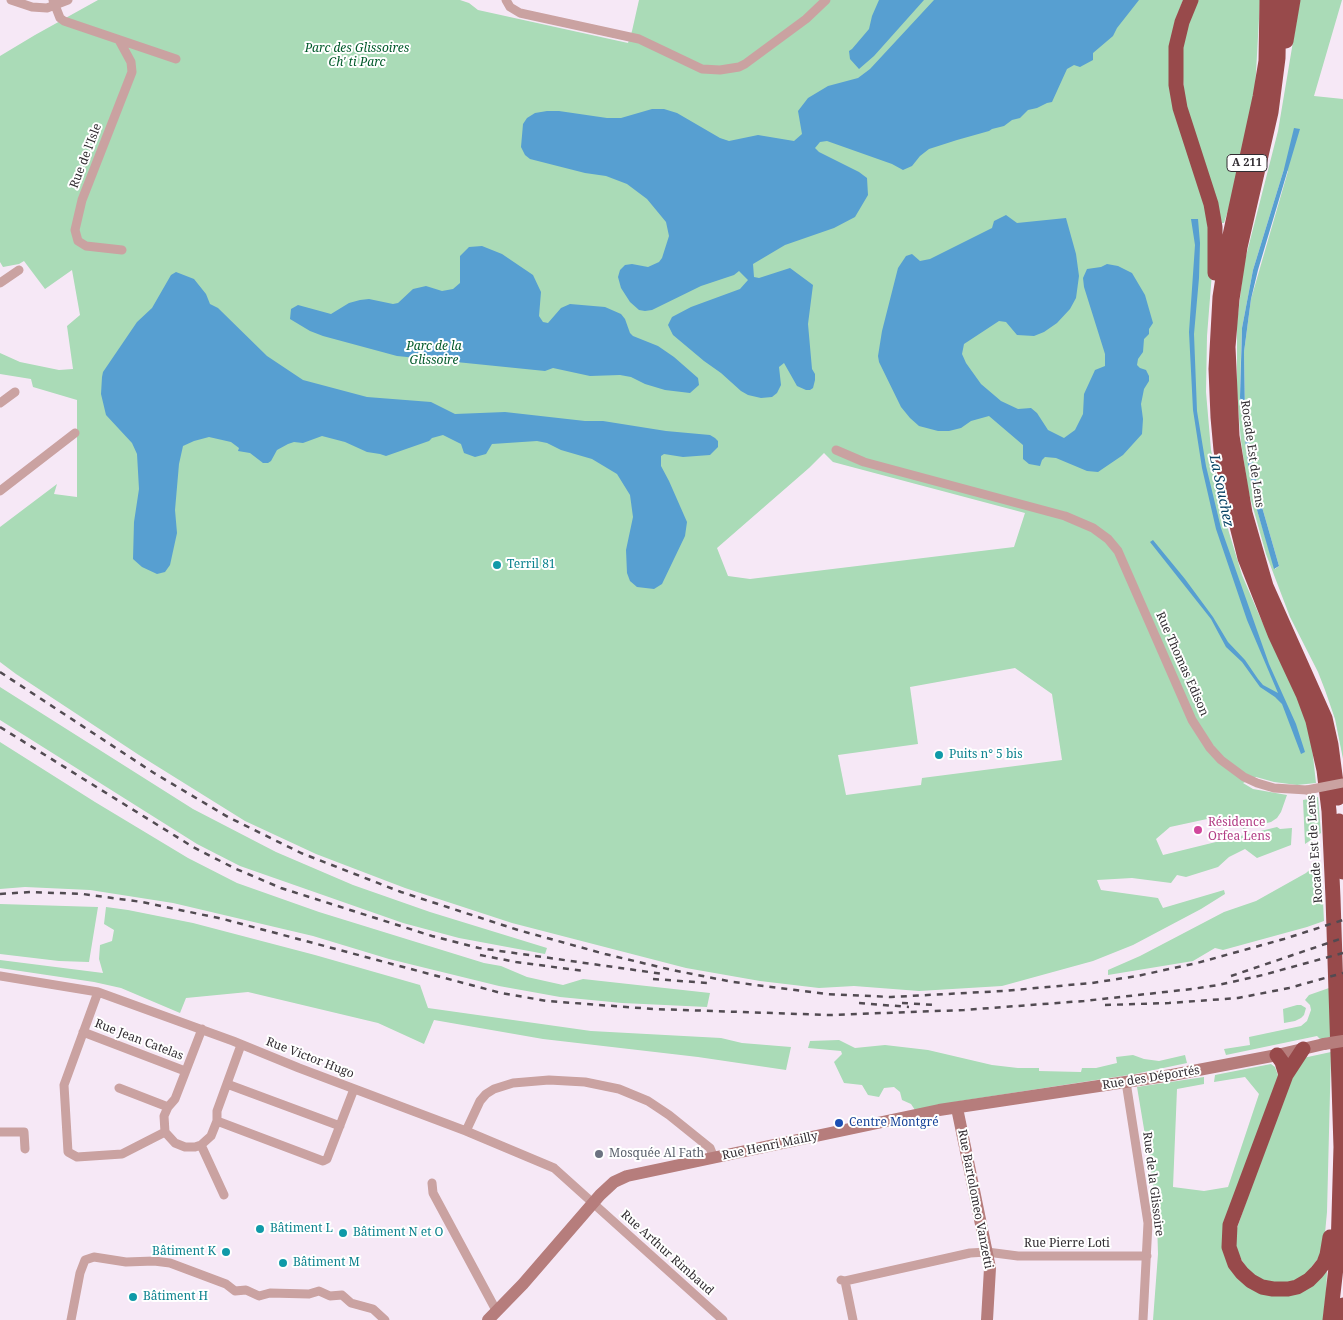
<!DOCTYPE html>
<meta charset="utf-8">
<style>
body{margin:0}
canvas{display:block;background:#f6e8f6}
</style>
<canvas width="1343" height="1320"></canvas>
<script>
const ctx = document.querySelector('canvas').getContext('2d');
ctx.lineJoin = 'round';
function fill(path, color) { ctx.fillStyle = color; ctx.fill(path, 'evenodd'); }
const poly = rows => new Path2D(rows.map(r => 'M' + r).join(''));
function trace(path, color, width, dash) { ctx.strokeStyle = color; ctx.lineWidth = width; ctx.lineCap = dash ? 'butt' : 'round'; ctx.setLineDash(dash || []); ctx.stroke(path); }
function drawText(font, color, halo, rows, align = 'center') {
  ctx.font = font + ' "Noto Serif",serif'; ctx.lineWidth = 4; ctx.setLineDash([]); ctx.textBaseline = 'middle'; ctx.strokeStyle = halo; ctx.fillStyle = color; for (const [text, x, y, turn = 0] of rows) {
    ctx.save(); ctx.translate(x, y); ctx.rotate((+turn || 0) * Math.PI / 180); ctx.textAlign = isNaN(turn) ? turn : align; if (halo) ctx.strokeText(text, 0, 0); ctx.fillText(text, 0, 0); ctx.restore();
  }
}
fill(poly([
 [98,0,460,0,469,3,478,10,628,43,632,31,639,0,1183,0,1175,21,1170,45,1204,199,1213,260,1207,336,1206,392,1211,450,1228,529,1242,575,1260,617,1292,683,1305,718,1312,747,1316,783,1297,785,1274,782,1256,777,1243,783,1253,789,1287,795,1281,812,1277,818,1271,822,1243,829,1241,819,1223,823,1221,816,1170,827,1156,839,1163,855,1277,827,1280,829,1292,828,1291,845,1257,858,1245,849,1229,857,1218,867,1186,877,1177,875,1171,883,1132,878,1097,880,1101,890,1158,898,1163,908,1224,890,1225,894,1201,909,1133,945,1093,961,1002,986,919,991,854,986,819,988,760,981,686,968,512,923,405,888,316,854,245,821,139,755,16,674,0,662,0,527,57,484,54,494,77,497,77,400,33,387,31,379,0,374,0,353,20,362,59,370,73,369,67,326,80,315,72,270,45,289,24,261,19,264,3,267,0,262,0,56,35,35],
 [824,453,833,462,1025,513,1014,547,750,579,728,576,717,548,809,468],
 [1015,668,1052,694,1062,760,922,778,921,785,846,795,838,755,918,744,910,687],
 [1196,0,1260,0,1255,91,1231,201,1224,223,1222,223,1184,98,1182,55,1183,38],
 [1300,0,1342,0,1314,96,1343,99,1343,759,1335,719,1325,690,1318,672,1290,617,1266,554,1248,490,1241,441,1237,395,1237,323,1244,264,1278,131],
 [1284,169,1288,171,1251,299,1244,352,1245,415,1252,461,1262,507,1279,566,1275,569,1257,510,1248,464,1240,397,1241,353,1242,328,1253,270],
 [0,687,193,809,276,852,353,885,430,912,547,948,545,954,459,938,403,923,240,866,197,844,0,720],
 [0,742,95,802,188,858,237,883,319,912,484,963,501,966,527,977,563,985,583,979,710,993,707,1007,622,1003,560,997,499,986,389,959,313,936,173,903,90,890,25,887,0,889],
 [1318,797,1321,833,1305,844,1303,800],
 [1321,863,1324,921,1307,927,1223,950,1215,948,1193,961,1108,975,1108,970,1140,956,1224,912,1256,901,1306,873,1315,865],
 [0,904,98,907,89,962,59,961,0,954],
 [106,907,128,910,193,923,315,955,420,985,428,1008,591,1031,721,1038,742,1043,791,1047,786,1070,698,1057,543,1039,434,1020,424,1044,378,1023,248,992,186,998,180,1013,121,988,94,982,0,968,0,960,103,973,99,959,100,945,112,941,114,930,104,924],
 [1329,988,1331,1037,1320,1039,1317,1036,1226,1055,1224,1049,1250,1045,1249,1037,1301,1026,1307,1021,1311,1010,1310,1005,1305,1000,1309,995],
 [1297,1005,1301,1005,1306,1008,1304,1015,1301,1018,1295,1021,1284,1023,1283,1009],
 [839,1040,855,1048,885,1045,928,1050,992,1065,1018,1068,1039,1068,1039,1071,1081,1072,1082,1068,1096,1068,1117,1063,1116,1057,1133,1055,1144,1059,1159,1061,1185,1055,1187,1063,1135,1074,960,1101,915,1110,911,1104,902,1100,900,1092,894,1087,884,1088,879,1097,868,1095,862,1085,844,1083,834,1062,842,1054,841,1051,808,1048,810,1041],
 [1331,1052,1327,1212,1324,1244,1320,1256,1307,1273,1298,1279,1290,1282,1267,1282,1257,1277,1248,1270,1234,1248,1234,1237,1289,1077,1303,1058],
 [1271,1064,1275,1067,1279,1078,1224,1245,1264,1291,1324,1271,1327,1272,1326,1293,1323,1320,1153,1320,1158,1254,1157,1221,1152,1177,1137,1087,1204,1077,1204,1084,1177,1089,1173,1187,1204,1191,1228,1187,1259,1094,1245,1077,1214,1082,1215,1075]
]), '#aadbb7');
fill(poly([
 [879,0,924,0,874,56,859,69,850,59,849,51,852,49,869,29,872,16],
 [934,0,1139,0,1117,28,1113,36,1093,53,1093,60,1080,67,1074,65,1067,69,1052,102,1047,103,1037,108,1028,110,1020,118,1012,120,1004,126,992,129,989,131,957,140,929,149,920,156,912,166,903,170,892,164,827,141,820,142,815,148,819,152,859,172,867,178,868,195,855,217,834,228,785,245,753,264,754,277,759,278,790,268,813,285,808,324,812,369,815,374,815,380,813,388,810,390,806,390,797,386,784,363,779,367,781,385,777,393,772,397,761,398,748,395,741,391,721,373,704,361,673,335,668,325,672,317,691,307,740,289,748,280,739,271,734,275,701,286,652,310,645,311,639,310,630,302,621,288,618,277,620,270,625,265,632,264,648,267,659,262,662,258,669,236,666,222,647,199,627,184,606,176,585,173,530,159,525,155,521,147,523,124,527,118,535,113,547,111,559,111,607,118,621,118,652,109,664,109,677,113,720,138,729,141,758,135,794,141,802,134,798,111,808,98,828,86,858,78,870,69],
 [1294,128,1300,129,1258,270,1251,299,1244,352,1245,415,1252,461,1262,507,1279,566,1274,569,1257,510,1248,464,1240,397,1242,328,1253,270,1284,169],
 [1006,215,1017,223,1066,218,1076,254,1079,276,1076,298,1070,309,1057,323,1044,332,1034,336,1017,335,1006,322,999,321,964,344,962,354,966,363,981,384,1001,401,1018,409,1031,408,1037,413,1048,430,1064,438,1075,430,1083,414,1084,394,1095,370,1105,366,1105,354,1084,287,1083,278,1087,269,1101,267,1107,264,1118,266,1132,273,1145,295,1153,323,1149,329,1149,334,1144,339,1143,352,1138,359,1137,365,1140,368,1146,370,1149,376,1149,381,1144,389,1141,404,1143,419,1142,434,1123,455,1098,472,1087,471,1056,458,1045,457,1042,460,1040,466,1029,464,1023,459,1023,445,989,416,971,421,961,428,949,431,938,431,919,426,910,418,901,407,879,362,878,356,882,331,898,268,906,256,912,254,920,261,930,259,992,228,994,221],
 [1191,219,1198,219,1200,243,1199,278,1194,334,1197,411,1206,466,1221,528,1269,664,1296,724,1305,752,1301,754,1282,704,1275,697,1260,687,1242,662,1226,647,1211,619,1150,542,1153,540,1185,579,1213,617,1228,642,1245,660,1258,679,1263,685,1278,693,1247,620,1216,529,1202,468,1193,410,1189,332,1195,245],
 [482,246,502,254,533,275,541,292,539,316,543,322,548,323,561,308,570,304,605,307,621,314,625,319,630,333,633,336,658,346,674,357,698,378,699,385,690,393,665,390,645,384,631,377,620,375,590,376,553,368,545,371,397,356,323,336,310,331,290,319,291,309,298,305,331,314,349,303,360,300,369,299,393,304,398,303,413,289,426,286,442,291,453,289,460,283,460,256,469,247],
 [176,272,194,279,206,294,210,304,218,308,267,356,303,380,367,397,431,402,455,414,505,412,585,421,603,421,666,431,710,435,715,438,718,441,718,447,710,455,683,457,664,454,661,456,661,466,669,481,687,522,685,536,662,584,654,589,637,587,630,581,627,573,626,550,633,517,630,495,617,474,592,459,561,450,547,443,537,441,492,444,486,454,475,457,464,453,461,444,443,435,432,438,429,441,386,456,380,454,367,452,345,442,322,436,303,443,294,442,288,444,277,450,271,461,268,463,263,463,250,453,238,451,239,448,231,442,209,437,194,441,183,446,179,464,175,510,177,533,170,565,165,572,157,574,142,567,133,559,134,522,139,489,137,454,132,443,106,415,101,394,102,377,103,372,137,322,152,308,171,275]
]), '#579fd1');
trace(poly([
 [11,0,32,7,47,8,68,0],
 [53,0,60,18,64,21,176,59],
 [506,0,510,7,520,13,639,39,702,69,720,70,739,67,745,64,806,19,826,0],
 [119,40,131,62,132,72,82,200,75,230,78,241,86,246,122,250],
 [0,283,19,270],
 [0,403,15,392],
 [836,450,864,462,1065,516,1093,528,1108,539,1118,551,1192,720,1210,748,1221,760,1244,777,1257,783,1274,788,1307,790],
 [0,491,75,433],
 [0,976,98,992,233,1041,299,1068,466,1131,554,1168,723,1320],
 [98,992,64,1085,68,1152,77,1157,122,1154,165,1132],
 [202,1029,175,1099,168,1107,164,1116,165,1132,175,1143,185,1147,195,1147,201,1145,211,1136,217,1121,217,1111,241,1045],
 [83,1032,185,1071],
 [1126,1082,1148,1223,1143,1320],
 [227,1084,340,1126],
 [119,1088,168,1107],
 [217,1121,323,1161,327,1159,354,1089],
 [466,1131,480,1101,486,1094,494,1089,513,1083,549,1080,585,1082,619,1089,648,1101,669,1115,710,1148,714,1158],
 [0,1132,24,1132,25,1149],
 [201,1145,224,1195],
 [432,1183,433,1193,497,1312],
 [841,1280,845,1281,970,1253,987,1252,1018,1256,1147,1256],
 [845,1281,853,1320],
 [71,1320,80,1273,85,1260,94,1257,126,1262,154,1261,170,1263,226,1284,235,1291,246,1290,259,1296,270,1293,309,1294,319,1291,330,1296,342,1295,351,1303,373,1309,385,1320]
]), '#caa2a1', 9);
trace(poly([
 [957,1108,990,1268,987,1320],
 [488,1320,523,1284,600,1195,614,1182,627,1176,939,1110,1172,1075,1277,1055,1324,1044]
]), '#b67d7c', 12);
trace(poly([
 [1191,0,1182,22,1176,47,1176,85,1180,108,1211,204,1215,227,1215,273],
 [1267,0,1266,61,1260,97,1229,240,1220,297,1216,369,1218,417,1221,450,1227,486,1245,558,1275,634,1303,694,1313,721,1324,770,1329,811,1333,898,1341,1147,1338,1250,1330,1320],
 [1279,0,1278,58,1271,112,1240,247,1232,299,1228,347,1232,436,1245,513,1266,586,1325,718,1331,745,1338,798],
 [1286,41,1293,0],
 [1339,821,1343,872],
 [1303,1049,1286,1075,1230,1225,1229,1247,1235,1264,1242,1273,1251,1281,1262,1287,1273,1289,1288,1289,1297,1287,1309,1280,1317,1272,1324,1263,1327,1255,1330,1237],
 [1277,1055,1282,1062,1286,1075],
 [1341,1320,1343,1305]
]), '#984a4b', 15);
trace(poly([
 [0,672,154,773,228,817,301,853,401,892,518,930,605,954,672,970,733,982,826,994,891,997,1003,991,1092,983,1137,976,1197,963,1284,939,1343,920],
 [0,727,193,847,234,868,281,888,432,936,479,948,663,974],
 [0,894,31,892,83,894,142,902,223,919,501,993,547,1001,653,1009,830,1015,964,1010,1084,1001,1192,989,1218,985,1263,975,1343,953],
 [480,955,516,962,584,971],
 [1231,976,1343,938],
 [653,979,708,983],
 [859,1003,909,1007],
 [902,1003,936,1005],
 [1105,1005,1169,1003,1238,998,1289,988,1343,973]
]), '#524b52', 2.5, [6, 6]);
trace(poly([
 [1307,790,1343,783]
]), '#caa2a1', 9);
trace(poly([
 [1324,1044,1343,1041]
]), '#b67d7c', 12);
for (const [x, y, r, color] of [
 [497,565,5,"#0f9aa8"],
 [939,755,5,"#0f9aa8"],
 [1198,830,5,"#d1479c"],
 [839,1123,5,"#1a4fb4"],
 [599,1154,5,"#6b7280"],
 [260,1229,5,"#0f9aa8"],
 [343,1233,5,"#0f9aa8"],
 [226,1252,5,"#0f9aa8"],
 [283,1263,5,"#0f9aa8"],
 [133,1297,5,"#0f9aa8"]
]) { const dot = new Path2D(); dot.arc(x, y, r, 0, 2 * Math.PI); ctx.fillStyle = color; ctx.fill(dot); trace(dot, '#fff', 2); }
for (const [x, y, w] of [
 [1247,163,40]
]) { const box = new Path2D(); box.roundRect(x - w / 2, y - 8.5, w, 17, 4); ctx.fillStyle = '#fff'; ctx.fill(box); trace(box, '#312c31', 1); }
drawText('bold 11px', '#312c31', null, [
 ["A 211",1247,163]
]);
drawText('italic 12px', '#00592a', '#fff', [
 ["Parc des Glissoires",357,49],
 ["Ch' ti Parc",357,63],
 ["Parc de la",434,347],
 ["Glissoire",434,361]
]);
drawText('12px', '#312c31', '#fff', [
 ["Rue de l'Isle",86,156,-69],
 ["Rocade Est de Lens",1252,454,82],
 ["Rue Thomas Edison",1182,664,66],
 ["Rocade Est de Lens",1315,849,-94],
 ["Rue Jean Catelas",139,1040,21],
 ["Rue Victor Hugo",310,1058,21],
 ["Rue des Déportés",1151,1078,-9],
 ["Rue Henri Mailly",770,1146,-12],
 ["Rue de la Glissoire",1153,1184,83],
 ["Rue Bartolomeo Vanzetti",975,1199,79],
 ["Rue Pierre Loti",1067,1244],
 ["Rue Arthur Rimbaud",667,1253,42]
]);
drawText('12px', '#0d838f', '#fff', [
 ["Terril 81",507,565],
 ["Puits n° 5 bis",949,755],
 ["Bâtiment L",270,1229],
 ["Bâtiment N et O",353,1233],
 ["Bâtiment K",216,1252,"right"],
 ["Bâtiment M",293,1263],
 ["Bâtiment H",143,1297]
], 'left');
drawText('12px', '#b23c85', '#fff', [
 ["Résidence",1208,823],
 ["Orfea Lens",1208,837]
], 'left');
drawText('12px', '#164399', '#fff', [
 ["Centre Montgré",849,1123]
], 'left');
drawText('12px', '#5b616d', '#fff', [
 ["Mosquée Al Fath",609,1154]
], 'left');
drawText('italic 14px', '#054062', '#fff', [
 ["La Souchez",1221,491,78]
]);
</script>
